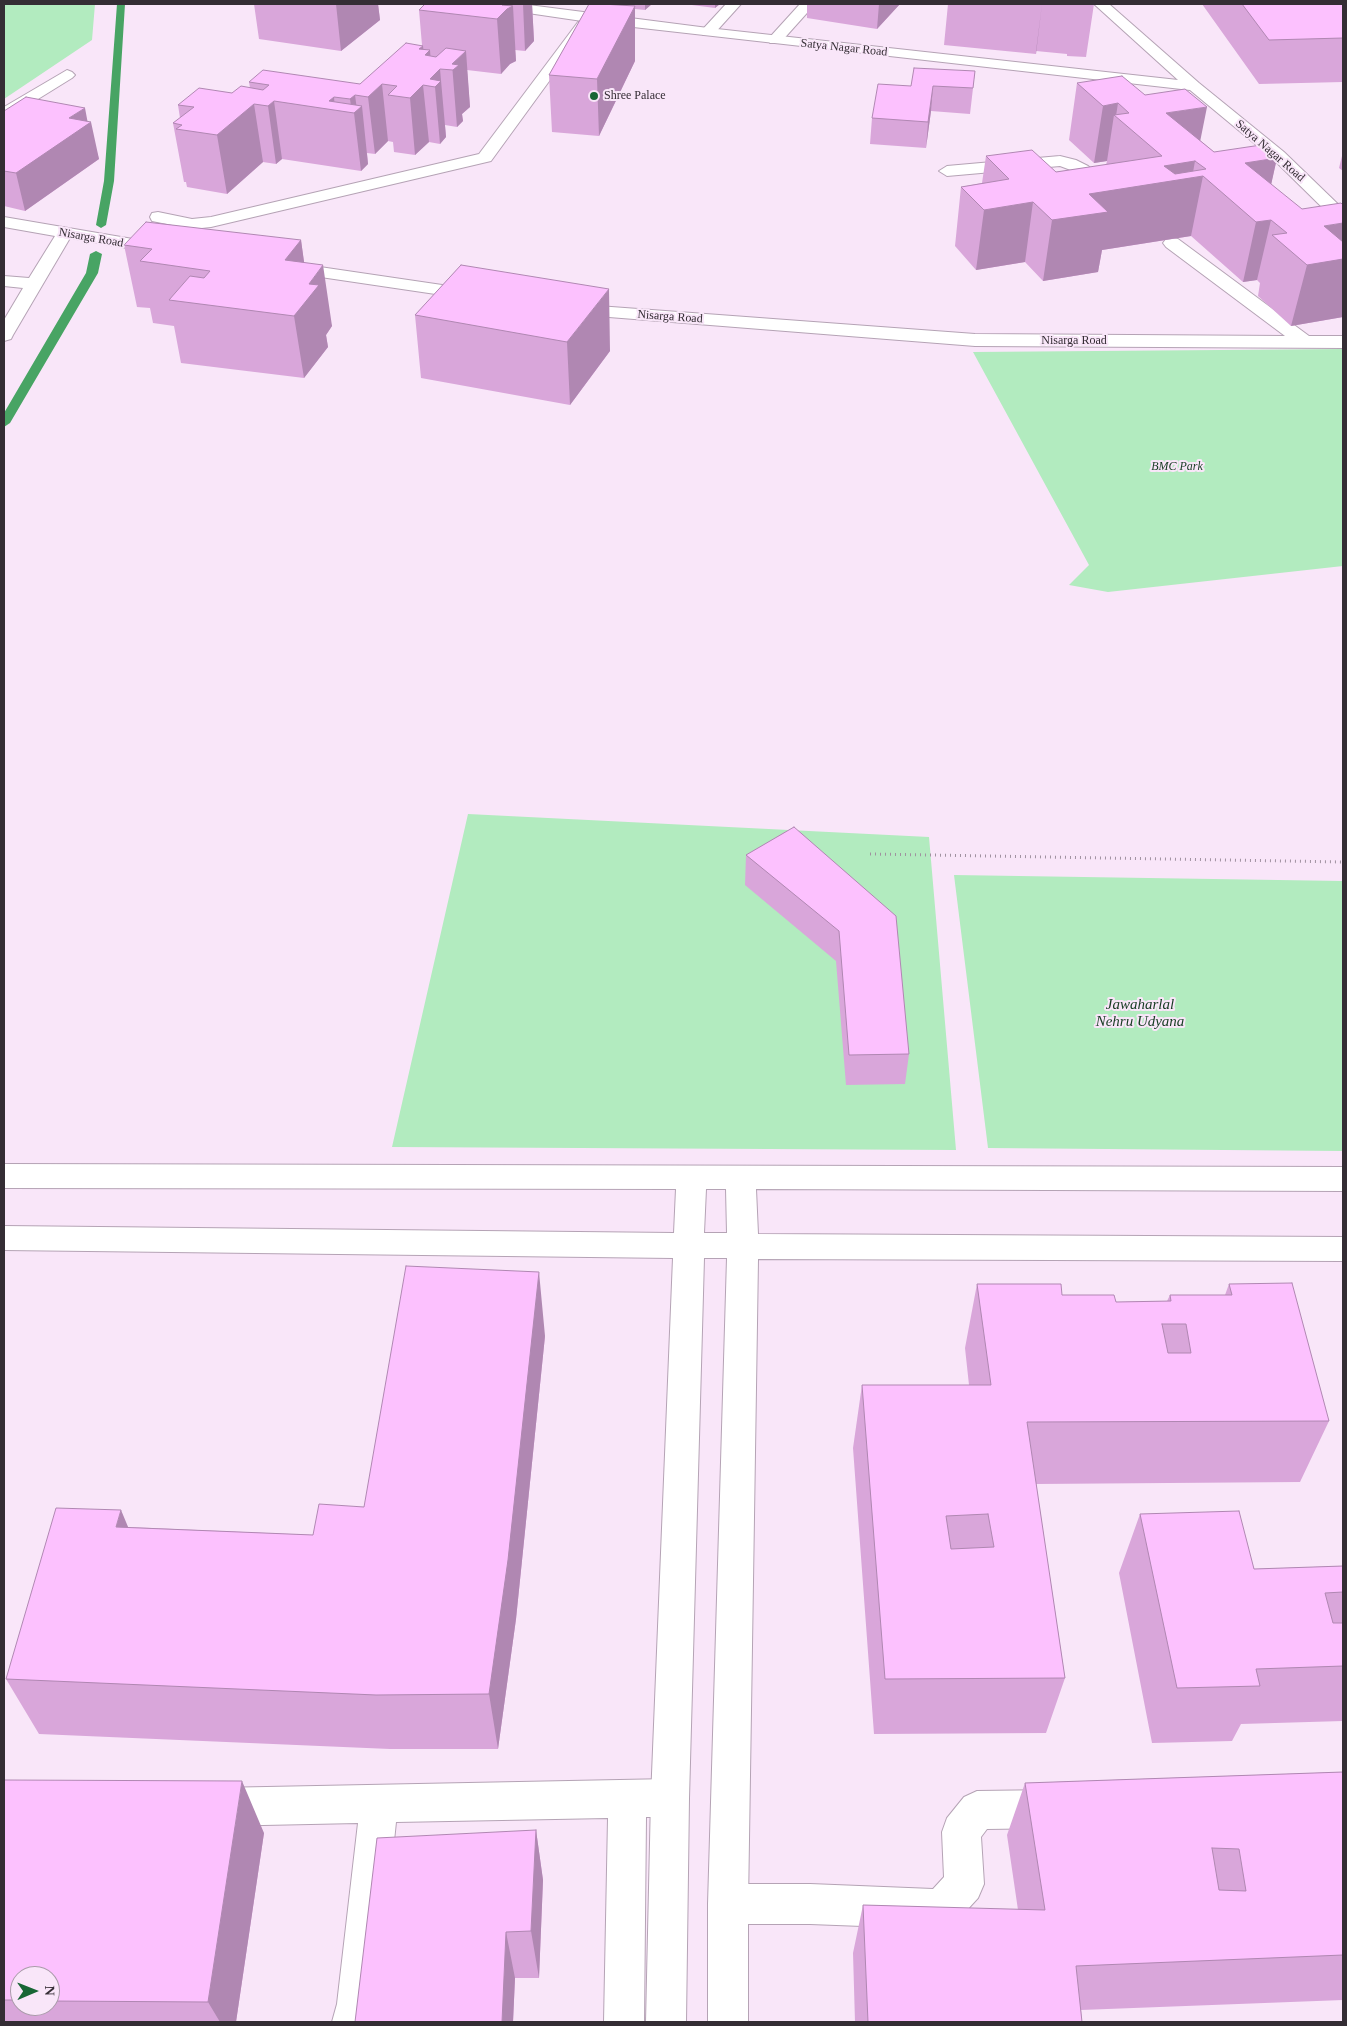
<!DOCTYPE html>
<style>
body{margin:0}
#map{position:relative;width:1347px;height:2026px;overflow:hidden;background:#f9e6f9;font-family:"Times New Roman",serif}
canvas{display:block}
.frame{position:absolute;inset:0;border:5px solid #342d34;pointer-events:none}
.north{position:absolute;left:10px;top:1966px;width:50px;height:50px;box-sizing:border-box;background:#f9e6f9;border:1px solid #aa9caa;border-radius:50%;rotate:89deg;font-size:14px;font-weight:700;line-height:20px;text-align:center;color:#342d34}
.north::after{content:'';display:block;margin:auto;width:18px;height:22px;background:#186635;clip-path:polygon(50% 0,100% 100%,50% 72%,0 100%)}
</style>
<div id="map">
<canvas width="1347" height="2026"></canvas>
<div class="frame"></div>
<div class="north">N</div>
</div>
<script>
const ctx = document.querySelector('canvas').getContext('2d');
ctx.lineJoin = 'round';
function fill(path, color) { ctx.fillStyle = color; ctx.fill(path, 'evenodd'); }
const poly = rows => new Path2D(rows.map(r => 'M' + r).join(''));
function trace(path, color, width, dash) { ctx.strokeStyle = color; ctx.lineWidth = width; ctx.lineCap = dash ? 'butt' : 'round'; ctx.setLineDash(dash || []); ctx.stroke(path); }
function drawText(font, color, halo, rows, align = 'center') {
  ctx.font = font + ' "Times New Roman",serif'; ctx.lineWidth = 4; ctx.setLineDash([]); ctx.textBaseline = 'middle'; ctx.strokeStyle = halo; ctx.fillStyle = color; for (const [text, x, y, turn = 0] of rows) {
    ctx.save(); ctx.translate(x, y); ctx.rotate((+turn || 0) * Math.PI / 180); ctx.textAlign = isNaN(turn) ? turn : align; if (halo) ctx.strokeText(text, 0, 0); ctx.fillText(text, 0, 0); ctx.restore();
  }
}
fill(poly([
 [4,4,95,4,92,40,4,99],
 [1343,349,1343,566,1108,592,1069,585,1089,565,973,352],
 [468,814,929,837,956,1150,392,1147],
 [954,875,1343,881,1343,1151,988,1148]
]), '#b2ebbf');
fill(poly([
 [117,4,125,4,114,181,106,225,101,228,96,225,104,181,117,4],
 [96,251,102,254,98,273,10,423,4,427,4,413,86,273,90,254,96,251]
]), '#48a464');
const lane = poly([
 [583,21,590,25,491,161,211,227,192,229,152,221,150,217,152,213,158,212,192,219,211,217,479,154,578,22,583,21]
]);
const street = poly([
 [726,4,741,4,713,35,703,35,701,32,703,29,726,4],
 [800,4,815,4,780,43,770,43,768,40,770,37,800,4],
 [67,70,72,72,75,75,72,78,9,117,4,119,4,107,67,70],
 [1060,156,1076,160,1088,166,1118,192,1116,196,1110,197,1104,196,1076,172,1060,166,947,176,939,171,947,166,1060,156],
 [4,217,162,244,168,245,171,249,168,253,162,254,70,238,13,335,11,339,4,341,4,320,23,288,4,286,4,276,29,278,55,236,4,227,4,217],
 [1172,238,1178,239,1309,336,1343,336,1343,348,975,346,571,314,565,313,562,309,565,305,571,304,975,334,1285,336,1166,247,1163,243,1166,239,1172,238],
 [286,262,476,290,482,291,485,295,482,299,476,300,280,271,277,267,280,263,286,262],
 [670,1779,683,1785,689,1798,683,1811,670,1817,646,1817,644,2022,604,2022,608,1818,396,1822,377,2004,372,2022,332,2022,337,2004,358,1823,216,1826,203,1820,197,1807,203,1794,216,1788,670,1779],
 [1054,1790,1067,1796,1073,1809,1067,1822,1054,1828,987,1829,981,1837,984,1884,978,1898,955,1923,941,1929,810,1924,728,1924,714,1918,708,1904,714,1890,728,1884,810,1884,933,1889,944,1877,942,1832,947,1818,964,1797,977,1791,1054,1790]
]);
const secondary = poly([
 [487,4,521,4,708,28,1178,80,1094,4,1109,4,1199,83,1284,152,1343,209,1343,223,1337,222,1272,158,1190,90,589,22,494,8,487,4],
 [4,1164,1343,1167,1343,1191,756,1189,758,1234,1343,1237,1343,1261,758,1259,748,1904,748,2022,708,2022,708,1904,727,1258,704,1258,689,1798,686,2022,646,2022,651,1798,673,1258,4,1250,4,1226,674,1233,676,1189,4,1188,4,1164],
 [706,1189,726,1189,727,1233,704,1233,706,1189]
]);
trace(lane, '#b5a3b5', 2);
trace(street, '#b5a3b5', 2);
trace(secondary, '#b5a3b5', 2);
trace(poly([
 [870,854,1343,862]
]), '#9f919f', 3, [1, 4]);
fill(lane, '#fff');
fill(street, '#fff');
fill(secondary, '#fff');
fill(poly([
 [254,4,378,4,380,20,341,51,259,39],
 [425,4,532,4,534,41,525,51,515,50,516,61,510,64,501,74,467,70,470,107,462,114,463,121,457,127,445,125,446,137,440,144,429,142,415,155,394,152,393,142,388,141,375,154,367,153,368,164,361,171,282,159,276,164,263,162,227,194,187,187,186,182,184,182,173,123,180,118,178,105,232,93,250,88,249,82,360,84,422,45,419,10],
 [589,4,652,4,645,10,635,9,635,61,599,136,552,132,549,75],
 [684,4,720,4,715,8],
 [807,4,900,4,877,29,807,18],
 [947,4,1074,4,1070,37,1074,4,1094,4,1086,57,1067,56,1067,54,1036,51,1036,54,944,45,948,4],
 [1202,4,1343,4,1343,82,1259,84],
 [975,71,970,114,931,111,926,148,870,144,872,118,911,86],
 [1077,83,1201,141,1214,152,1277,158,1271,184,1343,317,1291,326,1258,296,1260,283,1257,280,1243,282,1191,236,1102,250,1098,272,1043,281,1025,262,976,270,955,246,961,187,982,183,986,156,1056,172,1106,165,1107,161,1094,163,1069,140],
 [4,111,88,122,99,159,25,211,4,206],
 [1343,152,1343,171,1339,168],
 [301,240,304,263,332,326,326,335,328,347,304,378,181,363,174,326,153,323,150,308,137,307,124,245],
 [461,265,610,351,570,405,421,378,415,315],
 [794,827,909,1054,905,1084,846,1085,836,961,745,885,746,855],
 [977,1284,1116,1302,1167,1301,1170,1295,1225,1295,1229,1284,1329,1421,1300,1482,1036,1484,1065,1678,1046,1733,874,1734,853,1448,862,1385,969,1385,965,1348],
 [545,1336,516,1619,498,1749,390,1749,39,1734,6,1679,128,1527,313,1535,364,1507],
 [1140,1514,1254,1569,1343,1566,1343,1721,1241,1724,1232,1741,1152,1743,1119,1573],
 [1343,1772,1343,2000,1081,2010,1082,2022,855,2022,853,1953,863,1905,1018,1910,1007,1835,1025,1783],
 [4,1780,264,1833,236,2022,4,2022],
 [20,1976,50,1976,50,2006,20,2006],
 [536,1830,543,1880,539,1978,515,1978,513,2022,355,2022]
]), '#d9a6da');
fill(poly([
 [336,4,378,4,380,20,341,51],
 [504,4,512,4,512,7,513,6,516,61,510,64,501,74,497,19,502,5],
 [523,4,532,4,534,41,525,51],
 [645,4,652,4,645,10],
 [715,4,720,4,715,8],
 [879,4,900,4,877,29],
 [1042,4,1036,51,1036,54],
 [635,6,635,61,599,136,597,79],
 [423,46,427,86,423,85,429,142,415,155,410,98,419,49],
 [430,50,432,77,440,69,446,137,440,144,435,87,428,86,425,55],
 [466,51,470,107,462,114,463,121,457,127,452,64],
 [382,84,388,141,375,154,368,97],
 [933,86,931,111,926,148,928,122],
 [355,95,357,110,362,106,368,164,361,171,354,113,352,113,350,99],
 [334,97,335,110,329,101],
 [274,101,282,159,276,164,268,106],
 [1118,103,1116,116,1114,115,1107,161,1094,163,1103,106],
 [254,104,263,162,227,194,217,135],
 [1207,107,1196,162,1195,161,1192,178,1203,176,1191,236,1102,250,1098,272,1043,281,1052,220,1089,194,1162,156,1166,113],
 [85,108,88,124,91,122,99,159,25,211,16,173,69,118],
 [1277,158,1264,217,1245,163],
 [1033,202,1025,262,976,270,984,210],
 [1271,220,1257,280,1243,282,1256,222],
 [1343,223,1343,317,1291,326,1307,265,1324,226],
 [301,240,309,297,309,284,323,265,332,326,326,335,328,347,304,378,294,316,285,260],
 [609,289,610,351,570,405,567,342],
 [539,1272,545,1336,516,1619,498,1749,489,1694],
 [121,1510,146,1570,116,1527],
 [242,1781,264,1833,236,2022,220,2022,208,2002],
 [536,1830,543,1880,539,1978,531,1931],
 [506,1932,515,1978,513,2022,502,2022]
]), '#b087b2');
const building = poly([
 [425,4,504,4,502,5,513,6,507,9,497,19,419,10,425,4],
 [589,4,602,4,635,6,597,79,549,75,589,4],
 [1242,4,1343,4,1343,38,1269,40,1242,4],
 [406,43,423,46,419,49,430,50,425,55,436,57,446,48,466,51,452,64,459,65,453,70,440,69,430,79,441,81,435,87,423,85,410,98,388,95,397,86,382,84,368,97,355,95,350,99,334,97,329,101,362,106,354,113,274,101,268,106,254,104,217,135,176,129,182,125,173,123,194,107,178,105,199,88,232,93,241,86,263,90,269,85,249,82,263,70,360,84,406,43],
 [914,68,975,71,973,88,933,86,928,122,872,118,878,84,911,86,914,68],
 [1122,76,1145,95,1185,89,1207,107,1166,113,1214,152,1261,145,1277,158,1245,163,1302,209,1341,203,1343,205,1343,223,1324,226,1343,242,1343,259,1307,265,1272,235,1287,233,1271,220,1256,222,1203,176,1089,194,1108,212,1052,220,1033,202,984,210,961,187,1009,179,986,156,1032,150,1056,172,1162,156,1114,115,1129,113,1118,103,1103,106,1077,83,1122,76],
 [1195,161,1206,169,1175,174,1164,166,1195,161],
 [26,97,85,108,69,118,91,122,16,173,4,171,4,111,26,97],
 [146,222,301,240,285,260,323,265,309,284,319,285,294,316,169,300,190,276,204,278,210,271,140,261,152,249,124,245,146,222],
 [461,265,609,289,567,342,415,315,461,265],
 [794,827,896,916,909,1054,849,1055,839,931,746,855,794,827],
 [406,1266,539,1272,508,1560,489,1694,376,1695,6,1679,56,1508,121,1510,116,1527,313,1535,319,1504,364,1507,406,1266],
 [1292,1283,1329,1421,1027,1422,1065,1678,885,1679,862,1385,991,1385,977,1284,1061,1284,1062,1295,1114,1295,1116,1302,1171,1301,1170,1295,1232,1295,1229,1284,1292,1283],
 [1162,1324,1186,1324,1191,1353,1168,1353,1162,1324],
 [988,1514,994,1547,951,1549,946,1516,988,1514],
 [1239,1511,1254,1569,1343,1566,1343,1592,1325,1593,1333,1623,1343,1623,1343,1666,1256,1669,1260,1686,1177,1688,1140,1514,1239,1511],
 [1343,1772,1343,1955,1076,1966,1082,2022,868,2022,863,1905,1045,1910,1025,1783,1343,1772],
 [1212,1848,1239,1849,1246,1891,1219,1890,1212,1848],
 [4,1780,242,1781,208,2002,50,2001,50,1976,20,1976,20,2000,4,2000,4,1780],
 [536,1830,531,1931,506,1932,502,2022,355,2022,377,1838,536,1830]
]);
fill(building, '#fcc1fe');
trace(building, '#b087b2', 1);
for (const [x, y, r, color] of [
 [594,96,5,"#186635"]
]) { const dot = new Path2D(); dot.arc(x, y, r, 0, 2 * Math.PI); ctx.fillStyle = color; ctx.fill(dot); trace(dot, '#f9e6f9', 2); }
drawText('12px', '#342d34', '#f9e6f9', [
 ["Satya Nagar Road",844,48,6],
 ["Satya Nagar Road",1270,151,41],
 ["Nisarga Road",91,238,10],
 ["Nisarga Road",670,317,4],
 ["Nisarga Road",1074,341]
]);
drawText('12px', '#342d34', '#f9e6f9', [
 ["Shree Palace",604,96]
], 'left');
drawText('italic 12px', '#163c22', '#f9e6f9', [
 ["BMC Park",1177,467]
]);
drawText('italic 15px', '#163c22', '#f9e6f9', [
 ["Jawaharlal",1140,1005],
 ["Nehru Udyana",1140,1022]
]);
</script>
